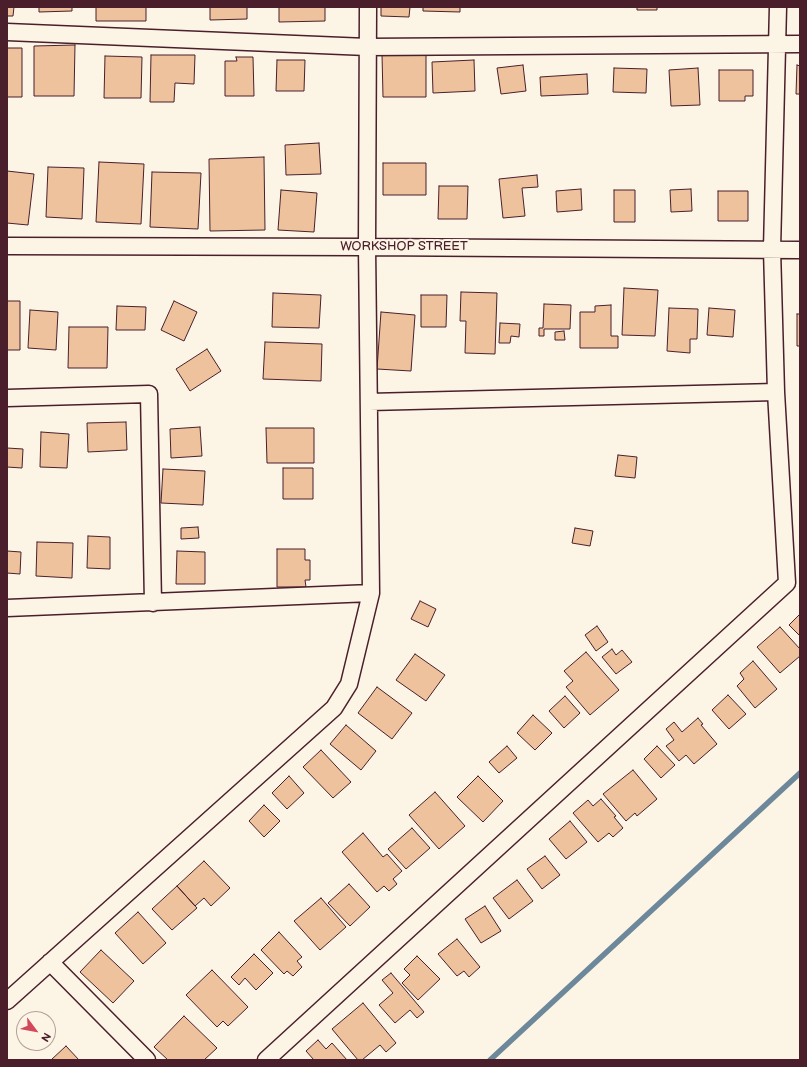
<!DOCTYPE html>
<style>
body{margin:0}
#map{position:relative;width:807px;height:1067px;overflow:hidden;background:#fcf5e5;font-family:"Balsamiq Sans",sans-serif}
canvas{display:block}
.frame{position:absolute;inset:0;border:8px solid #4a1f2b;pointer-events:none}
.north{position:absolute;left:16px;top:1011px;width:40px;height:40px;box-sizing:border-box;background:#fcf5e5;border:1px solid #b59f9b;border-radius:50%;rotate:122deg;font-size:11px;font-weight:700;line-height:16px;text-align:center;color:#4a1f2b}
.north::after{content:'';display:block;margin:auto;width:14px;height:18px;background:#d1495b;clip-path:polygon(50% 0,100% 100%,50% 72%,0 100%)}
</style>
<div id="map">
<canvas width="807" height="1067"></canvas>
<div class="frame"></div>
<div class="north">N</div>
</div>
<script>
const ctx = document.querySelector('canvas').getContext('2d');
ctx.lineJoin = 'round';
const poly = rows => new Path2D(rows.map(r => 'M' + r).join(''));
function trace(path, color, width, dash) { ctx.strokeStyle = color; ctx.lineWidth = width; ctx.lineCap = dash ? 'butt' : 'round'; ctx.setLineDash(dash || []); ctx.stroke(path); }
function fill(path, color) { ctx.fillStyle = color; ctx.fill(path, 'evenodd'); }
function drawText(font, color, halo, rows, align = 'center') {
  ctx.font = font + ' "Balsamiq Sans",sans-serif'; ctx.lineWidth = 4; ctx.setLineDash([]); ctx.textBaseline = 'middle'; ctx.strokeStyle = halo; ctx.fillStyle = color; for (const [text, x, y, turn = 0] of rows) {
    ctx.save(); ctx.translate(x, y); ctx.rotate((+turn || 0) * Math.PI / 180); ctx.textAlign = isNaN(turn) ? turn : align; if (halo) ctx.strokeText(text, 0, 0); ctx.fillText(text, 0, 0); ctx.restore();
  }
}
trace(poly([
 [490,1060,800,773]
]), '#6d889b', 5.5);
const building = poly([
 [7,7,14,7,13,16,7,16,7,7],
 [39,7,72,7,72,11,39,12,39,7],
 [96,7,146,7,146,21,96,21,96,7],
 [210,7,247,7,247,19,210,20,210,7],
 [279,7,325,7,325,21,279,22,279,7],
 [381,7,410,7,409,17,381,16,381,7],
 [423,7,460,7,460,12,423,11,423,7],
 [637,7,657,7,657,10,637,10,637,7],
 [75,45,74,96,34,96,34,46,75,45],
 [7,48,22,48,22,97,7,97,7,48],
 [382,54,426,54,426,97,383,97,382,54],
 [151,55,195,55,194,84,175,83,174,102,150,102,151,55],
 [105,56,142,57,141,98,104,98,105,56],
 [236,57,253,57,254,96,225,96,225,61,237,61,236,57],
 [277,60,305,60,304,91,276,91,277,60],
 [474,60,475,91,433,93,432,62,474,60],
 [523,65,526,91,501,94,497,68,523,65],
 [797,65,800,66,800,94,796,94,797,65],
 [614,68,647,69,646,93,613,92,614,68],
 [698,68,700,105,671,106,669,70,698,68],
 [719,70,753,70,753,96,745,96,745,101,719,101,719,70],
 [587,74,588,94,541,96,540,77,587,74],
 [319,143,321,174,286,175,285,145,319,143],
 [264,157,265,230,210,231,209,159,264,157],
 [99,162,144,164,141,224,96,222,99,162],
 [383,163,426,163,426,195,383,195,383,163],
 [48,167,84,168,82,219,46,217,48,167],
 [7,171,34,174,28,225,7,223,7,171],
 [152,172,201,173,198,229,150,227,152,172],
 [537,175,538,187,522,188,525,216,503,218,499,179,537,175],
 [439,186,468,186,467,219,438,219,439,186],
 [581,189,582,210,557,212,556,191,581,189],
 [691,189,692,211,671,212,670,190,691,189],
 [281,190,317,193,314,232,278,230,281,190],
 [614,190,635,190,635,222,614,222,614,190],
 [718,191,748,191,748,221,718,221,718,191],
 [624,288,658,290,655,336,622,335,624,288],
 [461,292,497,293,495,354,465,353,466,321,460,321,461,292],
 [273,293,321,295,319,328,272,327,273,293],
 [421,295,447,295,446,327,421,327,421,295],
 [7,301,20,301,20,350,7,350,7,301],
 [174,301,197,312,184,341,161,330,174,301],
 [544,304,571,305,570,329,544,329,544,336,539,336,539,328,543,328,544,304],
 [611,305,611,336,618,336,618,348,580,348,580,312,595,312,595,306,611,305],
 [117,306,146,307,145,330,116,330,117,306],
 [669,308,698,309,697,339,690,339,690,353,667,351,669,308],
 [709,308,735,310,733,337,707,335,709,308],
 [30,310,58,312,56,350,28,348,30,310],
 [381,312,415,315,411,371,377,369,381,312],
 [797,314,800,314,800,346,797,346,797,314],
 [500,323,520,324,519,337,511,336,510,343,499,343,500,323],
 [69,327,108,327,107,368,68,368,69,327],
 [564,331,565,340,555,340,555,332,564,331],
 [265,342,322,344,321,381,263,379,265,342],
 [207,349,221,371,190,391,176,369,207,349],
 [126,422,127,450,88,452,87,423,126,422],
 [200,427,202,456,171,458,170,429,200,427],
 [266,428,314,428,314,463,267,463,266,428],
 [41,432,69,434,67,468,40,467,41,432],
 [7,448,23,449,22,468,7,467,7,448],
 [618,455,637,457,635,478,615,476,618,455],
 [283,468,313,468,313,499,283,499,283,468],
 [163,469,205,471,203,505,161,503,163,469],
 [198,527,199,538,181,539,181,528,198,527],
 [575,528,593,531,590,546,572,543,575,528],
 [88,536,110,537,110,569,87,568,88,536],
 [37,542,73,543,72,578,36,576,37,542],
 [277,549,305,549,305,560,310,560,310,580,305,580,306,587,277,587,277,549],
 [7,551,21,552,20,574,7,573,7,551],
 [177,551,205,552,205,584,176,584,177,551],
 [420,601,436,609,428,627,411,619,420,601],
 [800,614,800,636,789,625,800,614],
 [597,626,608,642,596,651,585,635,597,626],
 [780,627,800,649,800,656,780,673,757,647,780,627],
 [612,649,616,655,622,650,632,662,616,674,602,657,612,649],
 [586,652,619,690,590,715,566,687,573,681,564,671,586,652],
 [415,654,445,675,426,701,396,680,415,654],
 [753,661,777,689,755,708,737,686,744,679,740,673,753,661],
 [377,687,412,713,392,739,358,713,377,687],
 [728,695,746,714,729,729,712,710,728,695],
 [565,696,580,713,564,728,549,711,565,696],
 [533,715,552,733,535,750,517,733,533,715],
 [698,718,703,724,701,725,717,744,694,764,686,755,679,761,666,746,674,740,666,729,674,722,682,732,698,718],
 [346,725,376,751,361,770,330,744,346,725],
 [507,746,517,758,499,773,489,762,507,746],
 [657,746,675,765,661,778,644,759,657,746],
 [321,750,351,782,333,798,303,767,321,750],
 [633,770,657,799,637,816,635,813,626,821,603,794,633,770],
 [289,776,304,793,287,809,272,793,289,776],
 [478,776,503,801,483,822,457,797,478,776],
 [435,792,465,826,439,849,409,815,435,792],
 [601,799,616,816,614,817,623,828,613,837,609,833,598,842,573,813,588,800,593,806,601,799],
 [264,805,280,821,264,837,249,821,264,805],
 [570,821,587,842,566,859,549,839,570,821],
 [412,828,430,848,406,869,388,849,412,828],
 [363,833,383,857,387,854,402,871,393,879,397,884,389,891,384,886,377,892,342,852,363,833],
 [545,856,560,875,542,889,527,869,545,856],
 [204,861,230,888,211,906,204,898,195,906,177,886,204,861],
 [517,880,533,901,509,919,493,898,517,880],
 [349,884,370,907,350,926,328,903,349,884],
 [177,886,197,908,172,930,152,909,177,886],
 [321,898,346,927,320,950,294,921,321,898],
 [485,906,501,931,481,943,465,919,485,906],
 [138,912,166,943,143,964,115,933,138,912],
 [279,932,302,957,297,961,302,967,293,976,287,971,284,974,261,950,279,932],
 [457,939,480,967,469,977,464,971,457,976,438,954,457,939],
 [101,950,134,981,113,1003,80,972,101,950],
 [254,954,273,973,256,990,245,978,239,985,231,977,254,954],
 [417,956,440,979,418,1000,402,983,410,975,404,969,417,956],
 [212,970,248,1007,228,1026,223,1021,217,1027,186,995,212,970],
 [391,973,424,1012,417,1018,410,1010,395,1023,379,1005,393,993,382,980,391,973],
 [363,1003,396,1043,386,1052,380,1045,362,1060,358,1060,332,1029,363,1003],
 [184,1016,217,1048,204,1060,168,1060,154,1047,184,1016],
 [318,1040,326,1049,332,1043,347,1060,314,1060,306,1051,318,1040],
 [66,1046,79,1060,51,1060,66,1046]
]);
fill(building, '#edc29d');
trace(building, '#4a1f2b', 1);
const street = poly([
 [7,32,367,47,800,44],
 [7,246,367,247,800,250],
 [7,398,149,394,153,603],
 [369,402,776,392],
 [7,608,371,593],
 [50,962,147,1060],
 [7,1001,334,708,349,684,371,593,367,247,368,7],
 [266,1060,787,583,776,392,772,249,778,7]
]);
trace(street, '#4a1f2b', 19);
trace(street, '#fcf5e5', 16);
drawText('13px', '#4a1f2b', '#fcf5e5', [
 ["WORKSHOP STREET",404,247]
]);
</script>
